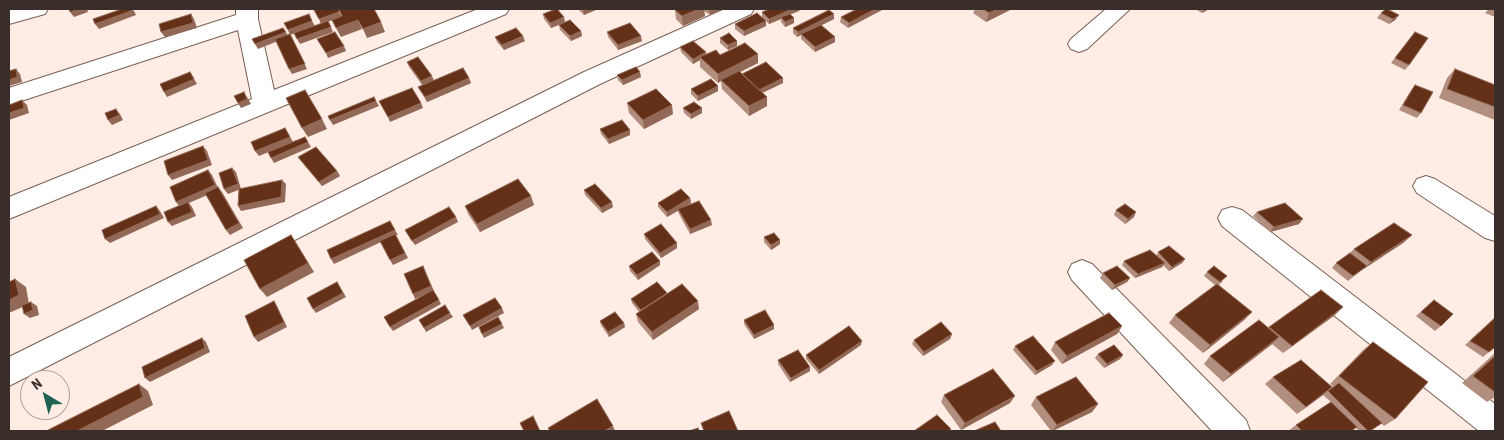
<!DOCTYPE html>
<style>
body{margin:0}
#map{position:relative;width:1504px;height:440px;overflow:hidden;background:#ffece5;font-family:"Roboto Condensed",sans-serif}
canvas{display:block}
.frame{position:absolute;inset:0;border:10px solid #392e29;pointer-events:none}
.north{position:absolute;left:20px;top:370px;width:50px;height:50px;box-sizing:border-box;background:#ffece5;border:1px solid #b0a09a;border-radius:50%;rotate:323deg;font-size:14px;font-weight:700;line-height:20px;text-align:center;color:#392e29}
.north::after{content:'';display:block;margin:auto;width:18px;height:22px;background:#1f6354;clip-path:polygon(50% 0,100% 100%,50% 72%,0 100%)}
</style>
<div id="map">
<canvas width="1504" height="440"></canvas>
<div class="frame"></div>
<div class="north">N</div>
</div>
<script>
const ctx = document.querySelector('canvas').getContext('2d');
ctx.lineJoin = 'round';
const poly = rows => new Path2D(rows.map(r => 'M' + r).join(''));
function trace(path, color, width, dash) { ctx.strokeStyle = color; ctx.lineWidth = width; ctx.lineCap = dash ? 'butt' : 'round'; ctx.setLineDash(dash || []); ctx.stroke(path); }
function fill(path, color) { ctx.fillStyle = color; ctx.fill(path, 'evenodd'); }
const street = poly([
 [13,9,48,9,45,14,9,24,9,10,13,9],
 [236,9,258,9,258,19,274,90,478,9,509,9,506,14,9,219,9,197,252,99,238,30,9,105,9,88,236,15,236,9],
 [725,9,754,9,751,14,600,84,9,386,9,357,584,72,725,9],
 [1106,9,1130,9,1087,49,1079,52,1071,49,1068,44,1071,39,1106,9],
 [1426,176,1435,179,1495,216,1495,241,1485,238,1417,193,1413,186,1417,179,1426,176],
 [1232,207,1242,210,1495,404,1495,431,1479,431,1222,226,1218,218,1222,210,1232,207],
 [1082,260,1092,264,1246,420,1250,431,1212,431,1072,280,1068,272,1072,264,1082,260]
]);
trace(street, '#796055', 2);
fill(street, '#fff');
fill(poly([
 [578,9,598,9,584,15],
 [678,9,724,9,710,15,704,11,705,16,683,26,676,19,675,10],
 [770,9,800,9,799,11,790,14,794,18,794,23,785,27,781,22,781,19,769,24,766,21,766,26,744,36,735,29,735,24,762,17,762,12],
 [857,9,848,28,840,22,841,17],
 [975,9,1012,9,986,22,973,13],
 [1195,9,1209,9,1202,13],
 [1489,9,1495,9,1495,17,1485,13],
 [1381,13,1399,15,1395,20,1389,24,1377,18],
 [543,14,565,22,581,31,582,36,571,41,560,30,559,25,551,28,544,19],
 [834,19,821,25,835,42,815,52,801,39,801,35,797,37,793,33,793,28],
 [607,32,642,41,618,50,608,37],
 [495,37,525,41,504,50,497,42],
 [1411,37,1409,65,1405,70,1391,63],
 [720,38,737,41,737,46,728,50,720,43],
 [680,47,706,52,706,54,720,55,758,63,740,72,742,74,783,83,762,93,767,97,767,106,749,116,722,89,721,81,718,83,700,67,700,60,693,64,681,52],
 [407,62,434,80,469,78,471,83,427,102,418,87,422,85,409,67],
 [1455,69,1495,85,1495,120,1439,98,1447,78],
 [617,75,641,77,623,85,618,80],
 [1415,85,1421,113,1417,118,1399,110,1411,90],
 [718,86,718,91,698,101,691,94,691,89],
 [627,103,673,114,644,129,629,113],
 [683,108,702,113,691,119,684,113],
 [600,129,630,130,630,135,609,144,601,134],
 [298,157,337,171,340,176,322,186,301,161],
 [584,190,613,207,602,213,585,195],
 [690,198,691,203,685,207,712,225,690,234,679,214,678,211,667,217,658,207,658,203],
 [534,205,480,232,468,214,465,206],
 [1116,210,1134,217,1125,224,1114,215],
 [1257,212,1299,224,1270,232,1253,216],
 [644,234,677,248,661,258,645,239],
 [1412,235,1403,243,1362,270,1348,281,1332,268,1336,263,1350,253,1354,249],
 [764,237,780,244,771,250,764,242],
 [1158,252,1185,259,1182,263,1169,271,1163,265,1162,267,1135,278,1122,265,1124,261,1157,255],
 [660,261,660,265,638,280,630,271,629,266],
 [1207,272,1223,281,1219,285,1252,312,1244,320,1203,353,1169,323,1175,315,1215,285,1204,276],
 [1103,273,1130,278,1127,282,1112,290,1100,278],
 [667,294,699,309,653,340,638,322,636,314,639,312,632,303,631,299],
 [1434,300,1441,326,1435,331,1416,316],
 [1335,315,1283,353,1272,344,1223,382,1204,364,1210,356,1269,327],
 [1495,317,1495,347,1483,357,1465,345],
 [744,320,774,329,754,339,744,324],
 [600,321,624,323,625,327,609,337,601,325],
 [1122,326,1117,334,1062,364,1051,350,1055,342],
 [952,334,950,339,923,356,912,344,914,340],
 [1373,342,1395,419,1384,426,1381,423,1370,431,1359,431,1356,428,1351,431,1288,431,1296,425,1331,402,1323,395,1297,414,1265,384,1273,377,1334,387,1330,384,1363,350],
 [861,345,819,374,806,359,806,355],
 [1015,346,1052,365,1035,375,1013,350],
 [1495,353,1495,397,1487,402,1462,383],
 [1098,354,1123,355,1120,359,1104,368,1095,358],
 [778,360,810,371,790,382,778,364],
 [944,395,1010,403,961,430,941,402],
 [1036,397,1098,404,1092,412,1053,431,1051,431,1031,405]
]), '#b28e7e');
fill(poly([
 [79,9,87,9,88,12,74,17,70,12],
 [132,9,134,11,136,15,99,29,95,24],
 [585,9,598,9,584,15,583,10],
 [699,9,704,9,705,16,683,26,682,16],
 [713,9,724,9,710,15,709,10],
 [792,9,800,9,799,11,782,18,781,17,781,19,769,24,769,19],
 [875,9,884,9,848,28,849,23],
 [997,9,1012,9,986,22,989,13],
 [1204,9,1209,9,1202,13],
 [339,12,342,17,321,24,319,19],
 [191,14,194,19,197,28,165,37,161,32],
 [834,14,834,19,802,35,801,34,801,35,797,37,798,32],
 [1399,15,1395,20,1389,24,1393,19],
 [564,17,565,22,551,28,550,23],
 [794,18,794,23,785,27,785,22],
 [358,20,362,29,341,37,336,28],
 [312,21,315,26,290,35,288,30],
 [766,21,766,26,744,36,744,31],
 [381,22,385,32,367,38,363,29],
 [331,27,333,32,300,44,297,39],
 [581,31,582,36,571,41,570,36],
 [286,32,288,37,258,49,255,44],
 [290,34,307,69,292,74,289,69],
 [523,36,525,41,504,50,502,45],
 [641,36,642,41,618,50,618,45],
 [835,37,835,42,815,52,815,47],
 [737,41,737,46,728,50,728,45],
 [344,46,346,51,328,58,326,53],
 [706,52,706,57,700,57,700,60,693,64,693,59],
 [758,54,758,63,722,81,721,80,721,81,718,83,718,74],
 [16,69,20,74,22,82,9,86,9,80],
 [190,72,197,84,167,97,164,92],
 [640,72,641,77,623,85,622,80],
 [432,76,434,81,423,86,421,81],
 [469,78,471,83,427,102,425,97],
 [783,78,783,83,758,95,758,90],
 [718,86,718,91,698,101,698,96],
 [244,92,251,104,241,108,238,103],
 [767,97,767,106,749,116,749,106],
 [22,100,27,105,29,113,9,120,9,113],
 [376,101,379,106,333,125,330,120],
 [421,103,423,108,390,122,388,117],
 [672,105,673,114,644,129,643,120],
 [702,108,702,113,691,119,691,114],
 [116,109,120,114,123,120,112,125,108,120],
 [322,119,327,129,308,137,302,128],
 [285,128,293,142,259,156,255,151],
 [630,130,630,135,609,144,608,139],
 [305,137,311,147,274,163,271,158],
 [203,146,207,151,212,165,172,180,168,175],
 [232,168,236,172,241,189,228,194,224,189],
 [208,170,212,175,219,190,189,203,192,207,196,216,172,226,168,222,180,207,176,202],
 [337,171,340,176,322,186,319,182],
 [282,180,286,184,285,202,241,211,238,206],
 [218,187,222,192,243,228,230,235,226,230],
 [531,196,534,205,480,232,477,224],
 [690,198,691,203,667,217,667,212],
 [612,202,613,207,602,213,601,208],
 [156,206,160,211,164,218,110,243,105,239],
 [1136,212,1134,217,1125,224,1128,219],
 [456,217,458,222,415,245,412,241],
 [1303,219,1299,224,1270,232,1274,227],
 [711,220,712,225,690,234,690,229],
 [395,230,398,235,396,235,408,258,393,265,390,260,396,235,334,264,331,259],
 [291,235,297,244,314,272,267,297,260,289],
 [1412,235,1403,243,1362,270,1371,262],
 [780,240,780,244,771,250,771,245],
 [677,243,677,248,661,258,660,253],
 [1185,259,1182,263,1169,271,1172,267],
 [660,261,660,265,638,280,637,275],
 [1165,263,1162,267,1135,278,1138,274],
 [423,266,434,291,415,299,413,294],
 [1130,278,1127,282,1112,290,1115,285],
 [15,279,26,287,29,304,9,313,9,300],
 [337,282,346,297,316,313,313,309],
 [439,300,441,304,393,331,390,327],
 [274,301,277,306,287,327,258,342,254,337],
 [698,301,699,309,653,340,652,332],
 [31,302,37,306,39,315,30,318,24,314],
 [1343,307,1335,315,1283,353,1292,346],
 [502,308,504,313,472,330,470,326],
 [1252,312,1244,320,1203,353,1210,345],
 [450,313,453,317,426,332,424,328],
 [624,323,625,327,609,337,608,332],
 [502,324,504,328,484,338,482,334],
 [774,325,774,329,754,339,754,335],
 [1122,326,1117,334,1062,364,1067,356],
 [952,334,950,339,923,356,924,352],
 [1279,337,1271,345,1223,382,1231,374],
 [202,338,206,342,210,352,150,382,145,378],
 [862,341,861,345,819,374,819,370],
 [1123,355,1120,359,1104,368,1107,364],
 [1055,361,1052,365,1035,375,1037,371],
 [810,367,810,371,790,382,791,378],
 [139,384,148,391,153,405,102,431,77,431],
 [1332,387,1323,395,1297,414,1306,407],
 [1015,396,1010,403,961,430,965,423],
 [1098,404,1092,412,1052,431,1057,425],
 [613,426,615,431,604,431]
]), '#926956');
const building = poly([
 [69,9,79,9,70,12,69,9],
 [122,9,132,9,133,10,95,24,93,19,122,9],
 [317,9,339,9,340,10,339,10,339,12,319,19,314,10,317,9],
 [343,9,374,9,381,22,363,29,358,20,336,28,332,20,342,16,339,10,343,9],
 [556,9,557,9,564,17,550,23,543,14,556,9],
 [678,9,699,9,682,16,675,10,678,9],
 [770,9,792,9,769,19,762,12,770,9],
 [857,9,875,9,849,23,841,17,857,9],
 [983,9,997,9,989,13,983,9],
 [1386,9,1387,9,1399,15,1393,19,1381,13,1386,9],
 [829,10,834,14,798,32,793,28,829,10],
 [757,13,766,21,744,31,735,24,757,13],
 [191,14,193,23,161,32,159,24,191,14],
 [309,14,312,21,288,30,284,23,309,14],
 [790,14,794,18,785,22,781,17,790,14],
 [570,20,581,31,570,36,559,25,570,20],
 [328,21,331,27,297,39,294,33,328,21],
 [630,23,641,36,618,45,607,32,630,23],
 [821,25,835,37,815,47,801,34,821,25],
 [283,28,286,32,255,44,252,39,283,28],
 [516,28,523,36,502,45,495,37,516,28],
 [335,32,344,46,326,53,317,39,335,32],
 [1415,32,1428,38,1409,65,1395,58,1415,32],
 [729,33,737,41,728,45,720,38,729,33],
 [290,34,305,64,289,69,275,39,290,34],
 [693,41,706,52,693,59,680,47,693,41],
 [745,43,758,54,718,74,700,57,716,50,720,55,745,43],
 [418,57,432,76,421,81,407,62,418,57],
 [766,62,783,78,759,90,742,74,766,62],
 [636,67,640,72,622,80,617,75,636,67],
 [463,68,469,78,425,97,418,87,463,68],
 [16,69,17,77,9,80,9,71,16,69],
 [1455,69,1495,85,1495,107,1447,89,1455,69],
 [739,71,767,97,749,106,721,80,739,71],
 [190,72,194,79,164,92,160,84,190,72],
 [711,79,718,86,698,96,691,89,711,79],
 [1415,85,1433,92,1421,113,1403,105,1415,85],
 [412,88,421,103,388,117,379,101,412,88],
 [656,89,672,105,643,120,627,103,656,89],
 [305,90,322,119,302,128,286,98,305,90],
 [244,92,247,99,238,103,234,96,244,92],
 [374,97,376,101,330,120,328,116,374,97],
 [22,100,24,108,9,113,9,105,22,100],
 [694,102,702,108,691,114,683,108,694,102],
 [116,109,119,115,108,120,105,113,116,109],
 [622,120,630,130,608,139,600,129,622,120],
 [285,128,290,137,255,151,251,142,285,128],
 [305,137,308,142,271,158,268,152,305,137],
 [203,146,208,160,168,175,164,161,203,146],
 [316,147,337,171,319,182,298,157,316,147],
 [232,168,238,184,224,189,219,173,232,168],
 [208,170,215,185,176,202,170,187,208,170],
 [518,179,531,196,477,224,465,206,518,179],
 [282,180,281,197,238,206,239,189,282,180],
 [595,184,612,202,601,208,584,190,595,184],
 [218,187,239,223,226,230,205,193,218,187],
 [681,189,690,198,667,212,658,203,681,189],
 [699,201,711,220,690,229,678,209,699,201],
 [188,202,192,212,168,222,164,212,188,202],
 [1285,203,1303,219,1274,227,1257,212,1285,203],
 [1125,204,1136,212,1128,219,1116,210,1125,204],
 [156,206,160,214,105,239,102,230,156,206],
 [449,207,456,217,412,241,405,230,449,207],
 [390,221,395,230,331,259,327,250,390,221],
 [1394,223,1412,235,1371,262,1354,249,1394,223],
 [661,224,677,243,660,253,644,234,661,224],
 [774,233,780,240,771,245,764,237,774,233],
 [395,234,405,253,390,260,380,241,395,234],
 [291,235,308,263,260,289,244,260,291,235],
 [1169,246,1185,259,1172,267,1158,252,1169,246],
 [1150,250,1165,263,1138,274,1124,261,1150,250],
 [652,252,660,261,637,275,629,266,652,252],
 [1350,253,1367,266,1353,276,1336,263,1350,253],
 [423,266,431,286,413,294,404,274,423,266],
 [1117,266,1130,278,1115,285,1103,273,1117,266],
 [1214,266,1227,276,1220,282,1207,272,1214,266],
 [15,279,19,295,9,300,9,282,15,279],
 [337,282,343,293,313,309,307,298,337,282],
 [657,282,667,293,641,310,631,299,657,282],
 [682,284,698,301,652,332,636,314,682,284],
 [1217,284,1252,312,1210,345,1175,315,1217,284],
 [433,290,439,300,390,327,384,317,433,290],
 [1321,290,1343,307,1292,346,1269,327,1321,290],
 [495,298,502,308,470,326,463,315,495,298],
 [1434,300,1453,314,1441,326,1421,312,1434,300],
 [274,301,284,322,254,337,245,316,274,301],
 [31,302,33,310,24,314,22,305,31,302],
 [445,305,450,313,424,328,419,320,445,305],
 [765,310,774,325,754,335,744,320,765,310],
 [615,312,624,323,608,332,600,321,615,312],
 [1109,313,1122,326,1067,356,1055,342,1109,313],
 [498,317,502,324,482,334,479,327,498,317],
 [1495,318,1495,347,1489,352,1470,341,1495,318],
 [1259,320,1279,337,1231,374,1210,356,1259,320],
 [941,322,952,334,924,352,914,340,941,322],
 [849,326,862,341,819,370,806,355,849,326],
 [1033,336,1055,361,1037,371,1015,346,1033,336],
 [202,338,205,348,145,378,142,367,202,338],
 [1373,342,1428,382,1395,419,1339,376,1373,342],
 [1114,345,1123,355,1107,364,1098,354,1114,345],
 [798,350,810,367,791,378,778,360,798,350],
 [1495,356,1495,392,1473,376,1495,356],
 [1301,360,1332,387,1306,407,1273,377,1301,360],
 [993,369,1015,396,965,423,944,395,993,369],
 [1076,377,1098,404,1057,425,1036,397,1076,377],
 [1339,383,1382,423,1370,431,1368,431,1328,391,1339,383],
 [139,384,143,397,77,431,46,431,139,384],
 [597,399,613,426,604,431,550,431,548,428,597,399],
 [1331,402,1357,427,1351,431,1302,431,1296,425,1331,402],
 [729,411,738,431,704,431,701,423,729,411],
 [937,415,951,429,948,431,914,431,937,415],
 [533,416,540,431,524,431,520,423,533,416],
 [995,422,1001,431,974,431,995,422],
 [698,428,699,431,689,431,698,428]
]);
fill(building, '#643118');
trace(building, '#926956', 1);
</script>
